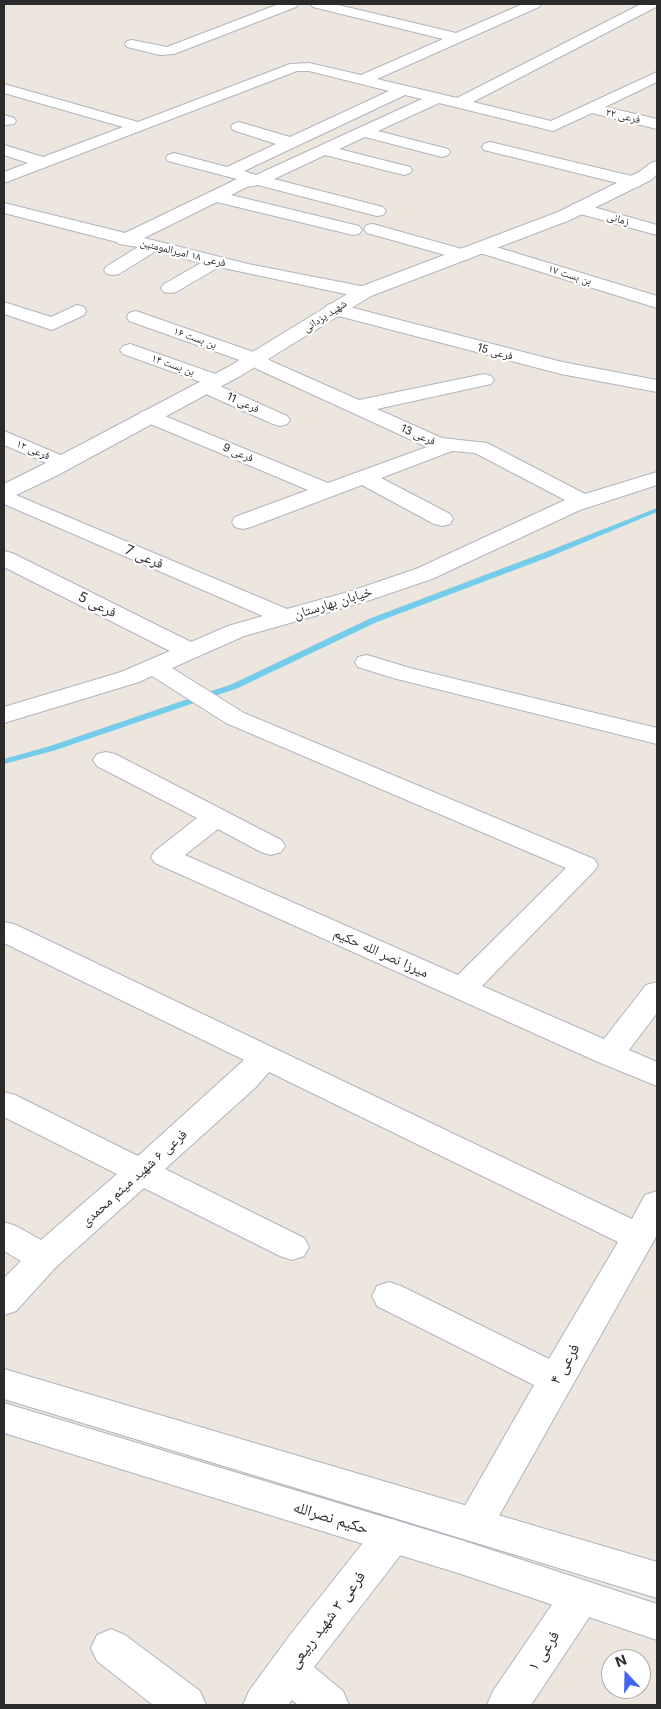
<!DOCTYPE html>
<meta charset="utf-8">
<style>
body{margin:0}
#map{position:relative;width:661px;height:1709px;overflow:hidden;background:#ece6de;font-family:Inter,sans-serif}
canvas{display:block}
.frame{position:absolute;inset:0;border:5px solid #2b2b2b;pointer-events:none}
.north{position:absolute;left:601px;top:1649px;width:50px;height:50px;box-sizing:border-box;background:#fff;border:1px solid #aaa;border-radius:50%;rotate:339deg;font-size:14px;font-weight:700;line-height:20px;text-align:center;color:#2b2b2b}
.north::after{content:'';display:block;margin:auto;width:18px;height:22px;background:#4466f3;clip-path:polygon(50% 0,100% 100%,50% 72%,0 100%)}
</style>
<div id="map">
<canvas width="661" height="1709"></canvas>
<div class="frame"></div>
<div class="north">N</div>
</div>
<script>
const ctx = document.querySelector('canvas').getContext('2d');
ctx.lineJoin = 'round';
const poly = rows => new Path2D(rows.map(r => 'M' + r).join(''));
function fill(path, color) { ctx.fillStyle = color; ctx.fill(path, 'evenodd'); }
function trace(path, color, width, dash) { ctx.strokeStyle = color; ctx.lineWidth = width; ctx.lineCap = dash ? 'butt' : 'round'; ctx.setLineDash(dash || []); ctx.stroke(path); }
function drawText(font, color, halo, rows, align = 'center') {
  ctx.font = font + ' Inter,"Noto Naskh Arabic",sans-serif'; ctx.lineWidth = 4.5; ctx.setLineDash([]); ctx.textBaseline = 'middle'; ctx.strokeStyle = halo; ctx.fillStyle = color; for (const [text, x, y, turn = 0] of rows) {
    ctx.save(); ctx.translate(x, y); ctx.rotate((+turn || 0) * Math.PI / 180); ctx.textAlign = isNaN(turn) ? turn : align; if (halo) ctx.strokeText(text, 0, 0); ctx.fillText(text, 0, 0); ctx.restore();
  }
}
fill(poly([
 [657,508,657,512,549,557,377,622,238,688,56,750,4,764,4,759,50,746,232,684,371,618,543,553,657,508]
]), '#75ccea');
const minor = poly([
 [279,4,298,4,296,7,174,54,160,55,127,47,125,44,127,41,132,40,167,47,279,4],
 [311,4,334,4,456,33,523,4,541,4,539,7,377,79,457,98,641,4,657,4,656,7,473,102,551,121,657,72,657,82,605,107,657,119,657,129,592,113,553,131,439,103,378,131,448,149,450,152,448,155,442,157,365,137,339,149,410,167,412,170,410,173,404,175,325,155,274,179,383,207,386,211,383,215,377,216,258,185,247,187,231,195,359,226,362,230,359,234,353,235,217,202,144,238,248,264,371,288,373,292,371,296,364,298,219,267,176,292,170,293,164,292,161,288,164,284,201,263,156,251,119,274,113,275,107,274,104,270,107,266,138,247,119,244,117,242,4,213,4,203,125,233,237,179,168,161,166,158,168,155,174,153,227,167,276,144,233,130,231,127,233,124,239,122,290,137,389,91,309,71,297,71,4,183,4,172,28,163,4,155,4,145,43,157,123,127,4,93,4,84,138,122,290,64,309,63,361,75,443,39,313,7,311,4],
 [405,95,422,99,256,175,244,171,405,95],
 [4,115,14,118,16,121,14,124,4,125,4,115],
 [490,142,640,178,642,182,640,186,634,187,484,150,482,147,484,144,490,142],
 [579,203,657,225,657,235,573,212,570,208,573,204,579,203],
 [373,224,469,251,472,255,469,259,463,260,367,233,364,229,367,225,373,224],
 [483,243,657,296,657,308,477,252,474,248,477,244,483,243],
 [4,302,51,317,77,305,84,307,86,311,84,315,52,330,4,314,4,302],
 [334,303,562,362,657,380,657,392,561,374,327,313,325,309,327,305,334,303],
 [136,311,262,355,271,361,359,400,484,374,491,376,494,380,491,384,377,409,442,438,487,443,585,494,657,472,657,485,580,510,432,579,364,602,244,636,172,668,244,713,594,859,598,865,594,871,482,986,604,1039,646,985,657,982,657,1013,629,1050,657,1062,657,1086,598,1062,155,863,151,857,155,851,197,818,97,766,93,760,97,754,106,752,115,754,281,840,285,846,281,852,271,855,261,852,218,829,185,855,458,975,566,868,226,723,152,676,139,682,4,723,4,707,121,672,170,651,4,567,4,551,12,553,191,642,228,626,263,616,4,504,4,490,287,609,348,592,416,569,565,500,475,453,452,451,381,478,450,514,453,519,450,524,442,526,434,524,362,485,251,527,243,529,235,527,232,522,235,517,308,490,141,420,138,416,141,412,148,410,155,412,328,483,427,447,257,369,248,363,129,321,127,317,129,313,136,311],
 [130,344,224,377,227,381,220,386,287,416,290,420,287,424,280,426,273,424,199,391,196,387,201,382,123,354,120,350,123,346,130,344],
 [4,431,70,459,74,463,70,467,63,469,56,467,4,445,4,431],
 [367,655,410,668,657,728,657,744,393,678,358,667,355,662,358,657,367,655],
 [4,922,14,924,632,1219,645,1195,657,1191,656,1237,487,1537,473,1542,459,1537,454,1525,534,1385,377,1306,372,1296,377,1286,389,1282,401,1286,549,1359,618,1242,269,1072,256,1087,165,1169,304,1238,309,1247,304,1256,292,1260,280,1256,144,1188,56,1267,16,1311,4,1315,4,1278,21,1261,4,1251,4,1222,16,1226,41,1240,117,1174,4,1117,4,1092,15,1095,138,1156,244,1060,4,943,4,922],
 [392,1519,406,1524,411,1536,406,1548,314,1667,343,1691,349,1705,298,1705,292,1700,288,1705,243,1705,249,1691,290,1635,378,1524,392,1519],
 [580,1579,594,1584,600,1597,594,1610,531,1705,487,1705,493,1691,566,1584,580,1579],
 [111,1629,125,1635,200,1691,206,1705,153,1705,97,1661,91,1648,97,1635,111,1629]
]);
const tertiary = poly([
 [657,161,657,174,651,180,570,220,371,296,242,375,58,475,12,497,4,498,4,484,42,465,228,367,357,288,558,212,639,172,651,163,657,161]
]);
const secondary = poly([
 [4,1369,657,1562,657,1598,4,1399,4,1369],
 [4,1403,461,1540,657,1604,657,1640,461,1574,4,1433,4,1403]
]);
trace(minor, '#b1b4be', 2);
trace(tertiary, '#b1b4be', 2);
trace(secondary, '#b1b4be', 2);
fill(minor, '#fff');
fill(tertiary, '#fff');
fill(secondary, '#fff');
drawText('11px', '#2b2b2b', '#fff', [
 ["فرعی ۲۲",623,116,13],
 ["زمانی",618,219,16],
 ["فرعی ۱۸ امیرالمومنین",183,253,14],
 ["بن بست ۱۷",570,275,17],
 ["شهید یزدانی",325,316,-33],
 ["بن بست ۱۶",195,338,19],
 ["فرعی 15",495,352,15],
 ["بن بست ۱۴",173,365,19],
 ["فرعی 11",243,403,24],
 ["فرعی 13",418,435,23],
 ["فرعی ۱۲",33,450,23],
 ["فرعی 9",238,453,22]
]);
drawText('14px', '#2b2b2b', '#fff', [
 ["فرعی 7",144,557,23],
 ["خیابان بهارستان",333,603,-17],
 ["فرعی 5",97,605,26],
 ["میرزا نصر الله حکیم",381,953,24],
 ["فرعی ۶ شهید میثم محمدی",134,1178,-42]
]);
drawText('16px', '#2b2b2b', '#fff', [
 ["فرعی ۴",565,1364,-60],
 ["حکیم نصرالله",331,1518,17],
 ["فرعی ۳ شهید ربیعی",327,1620,-53],
 ["فرعی ۱",544,1651,-57]
]);
</script>
